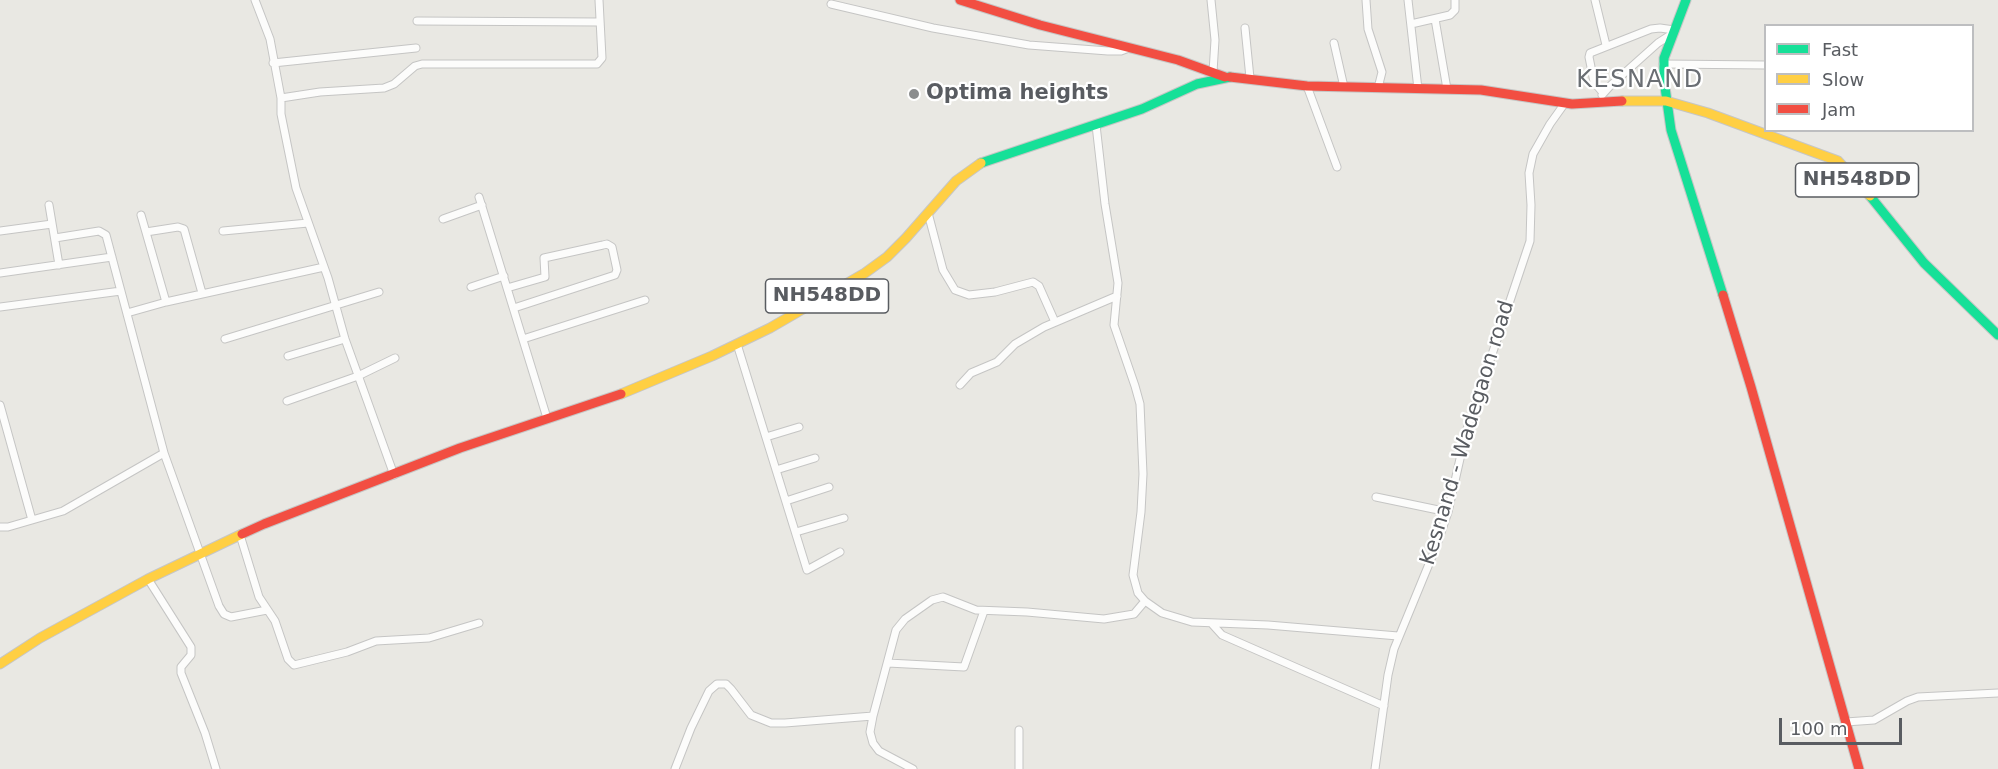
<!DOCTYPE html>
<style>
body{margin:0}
#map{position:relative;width:1998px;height:769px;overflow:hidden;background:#e9e8e3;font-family:"DejaVu Sans",sans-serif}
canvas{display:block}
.legend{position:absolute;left:1764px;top:24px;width:210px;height:108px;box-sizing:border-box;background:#fff;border:2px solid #bdbec0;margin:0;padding:8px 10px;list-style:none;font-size:18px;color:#595c61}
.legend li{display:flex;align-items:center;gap:12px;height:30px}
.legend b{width:30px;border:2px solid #bdbec0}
.scale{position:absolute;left:1779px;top:718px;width:123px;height:27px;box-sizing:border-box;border:3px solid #595c61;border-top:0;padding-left:8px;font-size:18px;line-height:21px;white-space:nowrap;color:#595c61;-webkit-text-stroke:4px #fff;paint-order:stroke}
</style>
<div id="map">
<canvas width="1998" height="769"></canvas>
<ul class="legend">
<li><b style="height:8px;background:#16e098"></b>Fast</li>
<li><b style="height:8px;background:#ffcf43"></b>Slow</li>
<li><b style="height:8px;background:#f24e42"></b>Jam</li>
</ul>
<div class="scale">100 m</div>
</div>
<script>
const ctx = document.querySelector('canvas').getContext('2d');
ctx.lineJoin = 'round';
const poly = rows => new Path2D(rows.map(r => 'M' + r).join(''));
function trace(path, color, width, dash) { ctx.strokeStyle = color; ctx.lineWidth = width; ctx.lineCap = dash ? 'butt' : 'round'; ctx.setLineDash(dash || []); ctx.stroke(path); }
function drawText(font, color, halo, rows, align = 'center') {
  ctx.font = font + ' "DejaVu Sans",sans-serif'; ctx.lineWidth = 4.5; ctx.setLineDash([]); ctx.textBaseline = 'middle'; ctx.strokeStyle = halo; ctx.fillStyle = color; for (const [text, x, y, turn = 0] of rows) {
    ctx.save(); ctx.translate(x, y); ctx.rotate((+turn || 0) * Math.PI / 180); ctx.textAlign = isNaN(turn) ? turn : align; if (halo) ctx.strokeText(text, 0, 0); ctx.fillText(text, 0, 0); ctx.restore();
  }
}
const street = poly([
 [255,0,270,39,281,98,281,114,296,188,328,278,345,339,394,475],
 [1211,0,1215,40,1213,72],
 [1366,0,1368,29,1382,72,1378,88],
 [1408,0,1418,89],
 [1595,0,1606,45],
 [831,4,933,28,1029,45,1108,51,1121,51,1129,48],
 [1435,19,1447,89],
 [417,21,600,22],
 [1411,24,1450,15,1455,10,1455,0],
 [1245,28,1250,78],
 [1334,43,1344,87],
 [273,63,416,48],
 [1663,64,1766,65],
 [1307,86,1337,167],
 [1603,93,1594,82,1589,57,1590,53,1651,29,1660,28,1674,30],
 [1602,95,1611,85,1658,43,1672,34],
 [281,98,320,92,384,88,394,84,415,66,422,64,597,64,602,58,599,0],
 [1096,125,1105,204,1118,283,1114,325,1135,386,1140,404,1143,474,1141,512,1133,575,1138,593,1145,601,1162,613,1192,622,1268,625,1398,636],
 [479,197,547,418],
 [49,205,59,265],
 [928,213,943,270,955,290,969,295,995,292,1033,282,1039,286,1055,322],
 [141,215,166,302],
 [443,219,482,205],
 [0,231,52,224],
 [223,231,308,223],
 [146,232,178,227,184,229,202,293],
 [55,238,99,231,106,235,164,453,219,606,224,614,231,617,267,610],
 [0,273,112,257],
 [471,287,504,276],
 [507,288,545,277,544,258,603,245,607,244,612,247,617,270,615,275,514,308],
 [0,307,121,291],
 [127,313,166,302,324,267],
 [225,339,379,292],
 [523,339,645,300],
 [737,344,807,570,840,552],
 [288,356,345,339],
 [960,385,971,373,997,362,1015,344,1044,327,1117,296],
 [287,401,358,376,395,358],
 [0,405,32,520],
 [766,437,799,427],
 [776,470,815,458],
 [1376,497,1448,512],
 [786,501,829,487],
 [0,527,8,527,63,511,164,453],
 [796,532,844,518],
 [240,535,259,597,275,621,288,659,294,665,347,652,376,641,429,638,479,623],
 [148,579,191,647,191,655,181,667,181,673,205,733,216,769],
 [1212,624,1222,635,1384,706],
 [888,663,964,667,984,611],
 [1846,722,1874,720,1907,701,1918,697,1998,693],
 [1019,730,1019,769],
 [675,769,691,728,709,691,717,684,726,684,731,689,751,715,771,723,785,723,873,716],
 [913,769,879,751,873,743,870,732,873,716,896,630,905,619,932,600,943,597,976,610,1027,612,1104,619,1134,614,1145,601],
 [1375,769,1388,675,1394,649,1436,547,1448,512,1466,432,1530,241,1531,205,1529,173,1533,154,1550,124,1565,103]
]);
const fast = poly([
 [1686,0,1664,58,1664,80,1671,130,1723,295],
 [981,163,1142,109,1197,84,1230,77],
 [1870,196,1924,263,1998,335]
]);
const slow = poly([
 [1622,101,1666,101,1708,113,1838,161,1870,196],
 [621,394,712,356,770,328,865,273,887,257,906,238,956,181,981,163],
 [0,664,40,638,148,579,242,534]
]);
const jam = poly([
 [960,0,1040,25,1178,60,1225,77],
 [1230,77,1307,86,1481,90,1572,104,1622,101],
 [1723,295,1751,387,1859,769],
 [242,534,264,524,460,448,621,394]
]);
trace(street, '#c5c5c4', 9);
trace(fast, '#c6c6c5', 11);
trace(slow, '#c6c6c5', 11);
trace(jam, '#c6c6c5', 11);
trace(street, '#fcfcfb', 7);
trace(fast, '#16e098', 9);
trace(slow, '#ffcf43', 9);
trace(jam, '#f24e42', 9);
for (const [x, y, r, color] of [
 [914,94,6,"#8b8d8e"]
]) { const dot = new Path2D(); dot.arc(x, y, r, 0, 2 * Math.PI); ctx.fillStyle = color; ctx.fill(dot); trace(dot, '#fff', 2); }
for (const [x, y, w] of [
 [1857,180,123],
 [827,296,123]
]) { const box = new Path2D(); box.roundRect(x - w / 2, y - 17, w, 34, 4.5); ctx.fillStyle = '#fff'; ctx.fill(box); trace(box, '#595c61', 1.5); }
drawText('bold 20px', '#595c61', null, [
 ["NH548DD",1857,180],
 ["NH548DD",827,296]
]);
drawText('bold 21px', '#595c61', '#fff', [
 ["Optima heights",926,94]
], 'left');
drawText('21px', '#595c61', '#fff', [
 ["Kesnand - Wadegaon road",1468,433,-73]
]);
ctx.letterSpacing = '1.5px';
drawText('24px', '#6a6e73', '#fff', [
 ["KESNAND",1640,81]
]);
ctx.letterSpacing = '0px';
</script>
